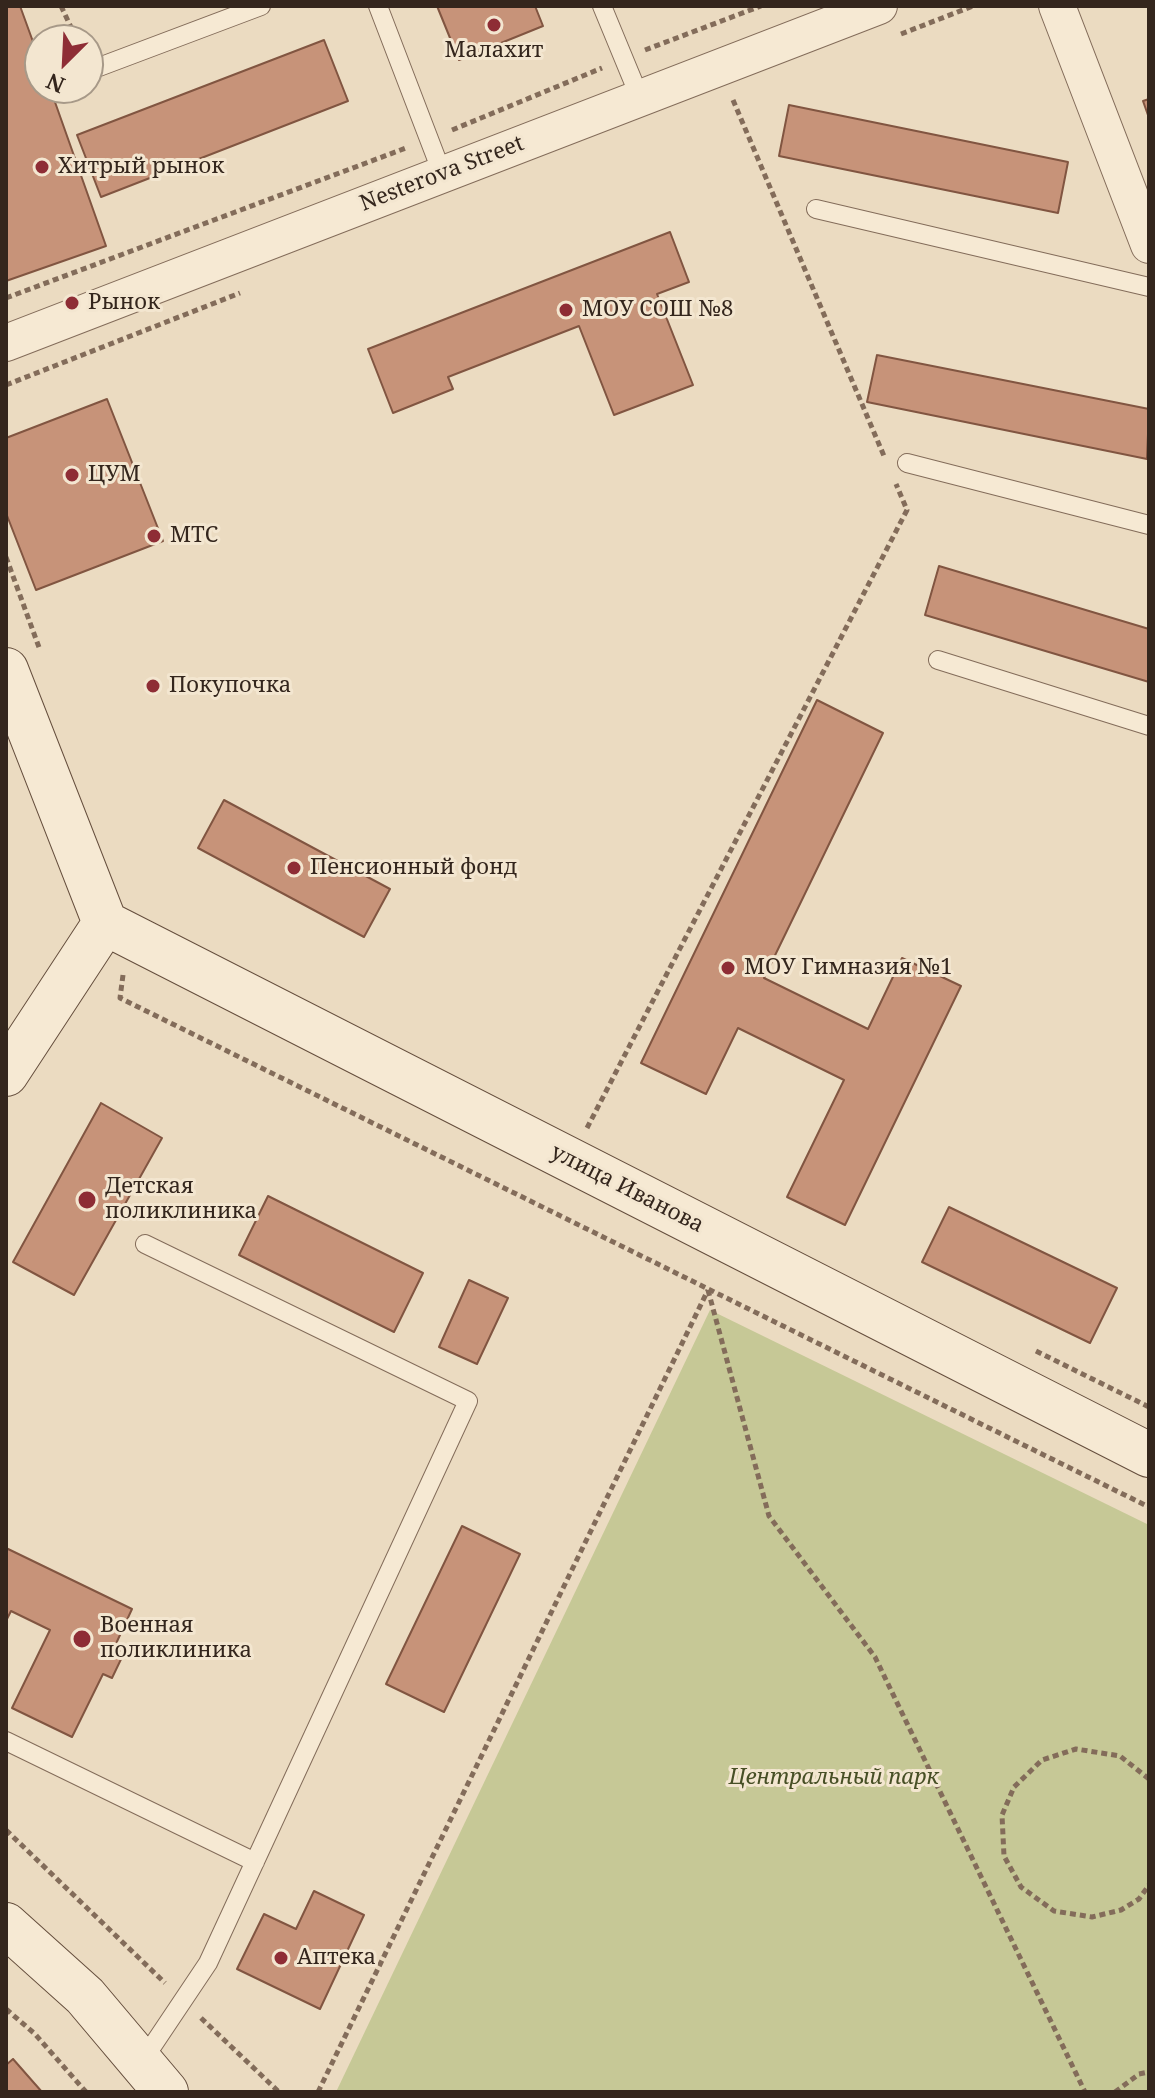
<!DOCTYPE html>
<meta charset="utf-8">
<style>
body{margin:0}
#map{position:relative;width:1155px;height:2098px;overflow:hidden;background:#ebdbc1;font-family:"Noto Serif",serif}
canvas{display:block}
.frame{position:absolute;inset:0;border:8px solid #34261d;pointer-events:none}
.north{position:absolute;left:24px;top:24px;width:80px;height:80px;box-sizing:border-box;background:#f3e6d0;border:2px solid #a79988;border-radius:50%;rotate:204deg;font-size:22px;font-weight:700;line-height:32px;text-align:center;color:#34261d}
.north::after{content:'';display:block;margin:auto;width:28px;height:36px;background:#8e2d35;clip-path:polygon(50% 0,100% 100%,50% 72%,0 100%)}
</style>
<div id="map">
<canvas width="1155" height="2098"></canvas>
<div class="frame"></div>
<div class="north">N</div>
</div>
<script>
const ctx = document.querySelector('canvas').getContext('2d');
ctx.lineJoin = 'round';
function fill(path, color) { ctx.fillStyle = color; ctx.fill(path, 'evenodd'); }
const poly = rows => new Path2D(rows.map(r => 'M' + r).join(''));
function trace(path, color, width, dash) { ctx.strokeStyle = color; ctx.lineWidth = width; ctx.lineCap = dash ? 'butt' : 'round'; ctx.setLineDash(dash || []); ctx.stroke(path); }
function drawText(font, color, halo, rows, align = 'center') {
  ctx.font = font + ' "Noto Serif",serif'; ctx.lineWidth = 6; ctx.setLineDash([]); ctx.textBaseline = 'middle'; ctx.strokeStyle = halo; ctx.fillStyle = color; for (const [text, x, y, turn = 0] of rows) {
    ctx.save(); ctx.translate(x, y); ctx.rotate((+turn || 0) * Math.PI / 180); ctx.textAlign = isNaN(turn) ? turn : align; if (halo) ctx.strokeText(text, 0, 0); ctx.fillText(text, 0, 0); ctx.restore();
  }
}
fill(poly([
 [710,1310,1149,1525,1149,2092,336,2092]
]), '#c6c896');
const building = poly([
 [6,6,20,6,40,61,40,88,50,88,106,246,6,281,6,6],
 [437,6,535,6,543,26,459,60,437,6],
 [324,40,348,101,101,197,77,135,324,40],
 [1149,99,1149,118,1143,101,1149,99],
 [789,105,1068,162,1058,213,779,156,789,105],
 [670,232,689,282,657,294,693,385,614,415,579,326,448,377,453,389,393,413,368,349,670,232],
 [877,355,1149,409,1147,459,867,402,877,355],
 [107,399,163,541,36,590,6,513,6,438,107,399],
 [939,566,1149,629,1149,682,925,615,939,566],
 [817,700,883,733,764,978,868,1029,902,958,961,986,845,1225,787,1197,844,1080,738,1028,706,1094,641,1063,817,700],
 [224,800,390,889,364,937,198,848,224,800],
 [101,1103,162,1138,74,1295,13,1262,101,1103],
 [268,1196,423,1273,394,1332,239,1255,268,1196],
 [949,1207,1117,1288,1090,1343,922,1262,949,1207],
 [469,1280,508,1298,477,1364,439,1347,469,1280],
 [462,1526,520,1554,444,1712,386,1684,462,1526],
 [6,1548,132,1609,114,1648,124,1653,112,1678,103,1674,72,1737,12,1708,50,1630,11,1611,6,1621,6,1548],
 [314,1891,364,1915,320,2009,237,1969,264,1914,296,1929,314,1891],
 [13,2059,42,2092,6,2092,6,2065,13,2059]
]);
fill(building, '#c79379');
trace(building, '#815541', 2);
const lane = poly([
 [378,6,442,173],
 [602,6,640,98],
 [91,70,261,6],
 [816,209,1149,287],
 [907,463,1149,525],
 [938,660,1149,726],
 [6,1741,255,1862],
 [141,2063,208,1963,468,1401,145,1244]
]);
const street = poly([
 [1057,6,1149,245],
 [6,343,879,6]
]);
const secondary = poly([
 [6,670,105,923,6,1074],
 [105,923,1149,1455],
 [6,1925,85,1996,166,2092]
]);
trace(lane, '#836c5a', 20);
trace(street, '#836c5a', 38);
trace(secondary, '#654e3d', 46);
trace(poly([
 [61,6,77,40],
 [901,34,973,6],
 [645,50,761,6],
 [733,100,884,456],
 [452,130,602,68],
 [6,298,406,148],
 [6,385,240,293],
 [6,557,40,650],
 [123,975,120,998,1149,1507],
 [587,1128,907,510,896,484],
 [708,1290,769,1516,875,1657,1085,2092],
 [1036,1351,1149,1407],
 [1149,1779,1120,1756,1076,1749,1042,1760,1014,1787,1002,1815,1004,1856,1021,1887,1054,1911,1092,1917,1121,1910,1139,1899,1149,1885],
 [6,1830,165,1983],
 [6,2009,35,2034,86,2092],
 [201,2018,279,2092],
 [318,2092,708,1290],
 [1115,2092,1139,2074,1149,2072]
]), '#836c5a', 5, [6, 4]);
trace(lane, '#f6e9d3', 18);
trace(street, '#f6e9d3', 36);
trace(secondary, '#f6e9d3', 44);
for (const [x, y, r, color] of [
 [494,25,8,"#8e2d35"],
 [42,167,8,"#8e2d35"],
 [72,303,8,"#8e2d35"],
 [566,310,8,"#8e2d35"],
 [72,475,8,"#8e2d35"],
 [154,536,8,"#8e2d35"],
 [153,686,8,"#8e2d35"],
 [294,868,8,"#8e2d35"],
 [728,968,8,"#8e2d35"],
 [87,1200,10,"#8e2d35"],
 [82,1639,10,"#8e2d35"],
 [281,1958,8,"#8e2d35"]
]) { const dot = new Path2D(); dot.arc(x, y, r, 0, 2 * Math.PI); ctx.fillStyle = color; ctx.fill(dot); trace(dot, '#f3e6d0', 3); }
drawText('22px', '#34261d', '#f3e6d0', [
 ["Малахит",494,51,"center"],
 ["Хитрый рынок",58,167],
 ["Рынок",88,303],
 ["МОУ СОШ №8",582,310],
 ["ЦУМ",88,475],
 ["МТС",170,536],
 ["Покупочка",169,686],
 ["Пенсионный фонд",310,868],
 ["МОУ Гимназия №1",744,968],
 ["Детская",105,1187],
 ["поликлиника",105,1212],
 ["Военная",100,1626],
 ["поликлиника",100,1651],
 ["Аптека",297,1958]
], 'left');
drawText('22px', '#34261d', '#f3e6d0', [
 ["Nesterova Street",442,174,-21],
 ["улица Иванова",627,1189,27]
]);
drawText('italic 22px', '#474f25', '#f3e6d0', [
 ["Центральный парк",834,1778]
]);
</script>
